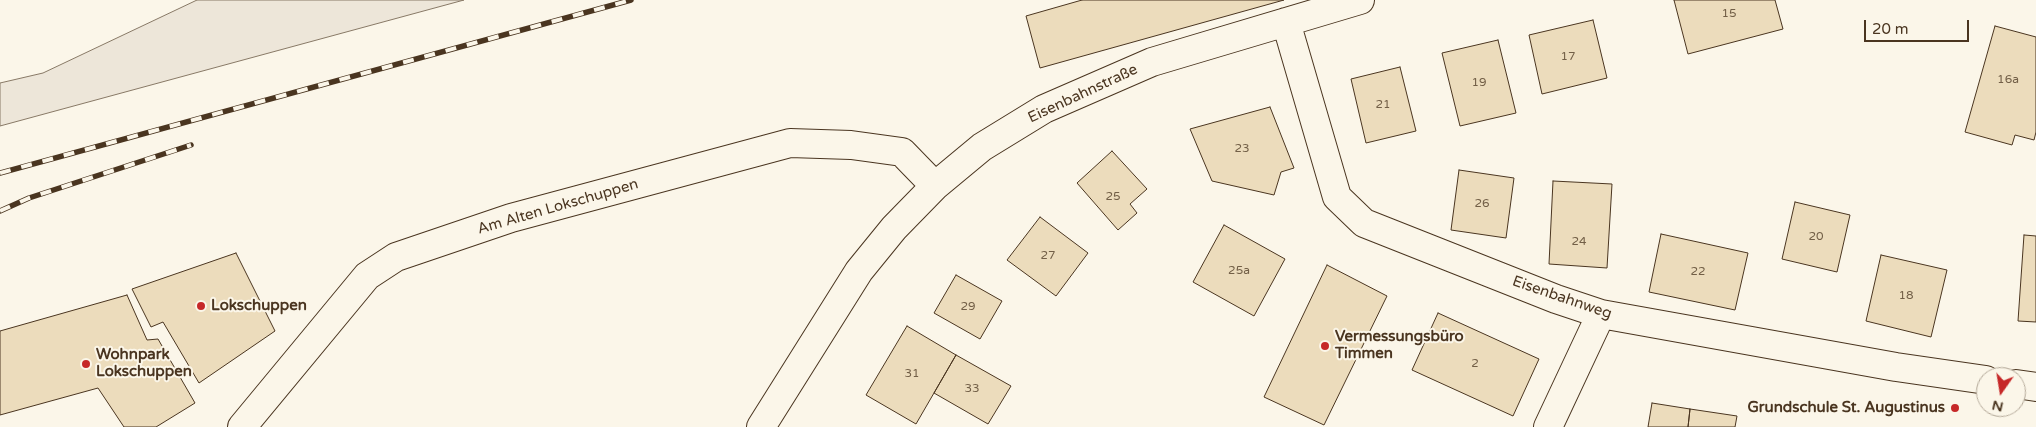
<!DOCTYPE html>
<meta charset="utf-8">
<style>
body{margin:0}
#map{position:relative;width:2036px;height:427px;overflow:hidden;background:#fbf6e9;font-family:"Varela Round",sans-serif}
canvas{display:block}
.north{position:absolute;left:1976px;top:367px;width:50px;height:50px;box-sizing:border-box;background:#fbf6e9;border:1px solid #b4a999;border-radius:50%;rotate:193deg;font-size:14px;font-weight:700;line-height:20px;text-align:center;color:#4a3520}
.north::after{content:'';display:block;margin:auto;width:18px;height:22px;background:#c62828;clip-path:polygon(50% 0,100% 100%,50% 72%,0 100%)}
.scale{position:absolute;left:1864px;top:20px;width:105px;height:22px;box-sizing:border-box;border:2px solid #4a3520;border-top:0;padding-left:6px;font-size:15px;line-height:18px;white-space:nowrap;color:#4a3520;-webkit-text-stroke:4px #fbf6e9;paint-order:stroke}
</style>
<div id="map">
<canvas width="2036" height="427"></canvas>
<div class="north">N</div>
<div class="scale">20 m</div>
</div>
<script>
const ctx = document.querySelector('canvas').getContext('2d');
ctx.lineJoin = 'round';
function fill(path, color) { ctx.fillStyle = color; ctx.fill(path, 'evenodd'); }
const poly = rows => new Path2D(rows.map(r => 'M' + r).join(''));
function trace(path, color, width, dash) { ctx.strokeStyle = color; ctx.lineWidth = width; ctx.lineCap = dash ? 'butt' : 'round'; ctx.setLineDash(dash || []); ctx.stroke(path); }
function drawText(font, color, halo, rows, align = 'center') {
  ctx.font = font + ' "Varela Round",sans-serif'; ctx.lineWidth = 4; ctx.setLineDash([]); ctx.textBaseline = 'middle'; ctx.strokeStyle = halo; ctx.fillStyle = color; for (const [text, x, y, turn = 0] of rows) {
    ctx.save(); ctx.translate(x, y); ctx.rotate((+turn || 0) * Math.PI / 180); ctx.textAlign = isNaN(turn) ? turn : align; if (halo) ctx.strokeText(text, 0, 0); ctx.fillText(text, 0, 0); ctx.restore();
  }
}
const green = poly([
 [197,0,464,0,0,126,0,83,43,73,197,0]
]);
fill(green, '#ede6d9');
trace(green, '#887966', 1);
const building = poly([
 [1082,0,1284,0,1040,68,1026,16,1082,0],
 [1674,0,1775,0,1783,29,1688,54,1674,0],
 [1593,20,1607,78,1542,94,1529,35,1593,20],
 [1995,26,2036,37,2036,132,2034,140,2015,135,2012,145,1965,132,1995,26],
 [1498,40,1516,113,1460,126,1442,53,1498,40],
 [1400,67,1416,131,1366,143,1351,79,1400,67],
 [1270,107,1294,168,1281,172,1274,195,1212,181,1190,129,1270,107],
 [1112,151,1147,189,1130,204,1137,213,1118,230,1077,183,1112,151],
 [1459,170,1514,178,1506,238,1451,230,1459,170],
 [1553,181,1612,184,1607,268,1549,264,1553,181],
 [1795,202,1850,215,1837,272,1782,259,1795,202],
 [1040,217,1088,253,1056,296,1007,260,1040,217],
 [1224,225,1285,259,1254,316,1193,282,1224,225],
 [1661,234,1748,253,1735,310,1649,292,1661,234],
 [2024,235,2036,236,2036,322,2018,321,2024,235],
 [236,253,275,331,199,383,163,322,151,327,132,289,236,253],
 [1881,255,1947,270,1931,337,1866,321,1881,255],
 [1327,265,1387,296,1324,425,1264,397,1327,265],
 [956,275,1002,301,980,339,934,313,956,275],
 [127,295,147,340,158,339,195,403,156,427,124,427,98,388,0,415,0,331,127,295],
 [1438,313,1539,359,1513,416,1412,370,1438,313],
 [907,326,956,355,916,424,866,395,907,326],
 [956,355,1011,386,988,424,934,393,956,355],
 [1652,403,1690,409,1688,427,1648,427,1652,403],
 [1690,409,1737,416,1735,427,1688,427,1690,409]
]);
fill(building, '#ecdcbc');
trace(building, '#4a3520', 1);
const street = poly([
 [1286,22,1337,197,1364,223,1556,299,1601,314,1896,367,1986,380],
 [2016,384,2036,387],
 [242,427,367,276,396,257,511,218,790,143,851,145,902,152,935,186],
 [761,427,859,271,894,228,935,186,982,147,1044,109,1152,62,1360,0],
 [1548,427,1601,314]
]);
trace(street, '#4a3520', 30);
trace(street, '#fbf6e9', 28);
const rail = poly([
 [0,173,631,0],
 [0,211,29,198,191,145]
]);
trace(rail, '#4a3520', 5.5);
trace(rail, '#fbf6e9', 4, [11]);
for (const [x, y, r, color] of [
 [201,306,5,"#c62828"],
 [1325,346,5,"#c62828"],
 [86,364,5,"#c62828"],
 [1955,408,5,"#c62828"]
]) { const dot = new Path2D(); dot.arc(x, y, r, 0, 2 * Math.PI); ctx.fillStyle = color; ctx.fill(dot); trace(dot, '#fbf6e9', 2); }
drawText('12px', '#725f47', null, [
 ["15",1729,14],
 ["17",1568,57],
 ["16a",2008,80],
 ["19",1479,83],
 ["21",1383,105],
 ["23",1242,149],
 ["25",1113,197],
 ["26",1482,204],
 ["20",1816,237],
 ["24",1579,242],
 ["27",1048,256],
 ["25a",1239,271],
 ["22",1698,272],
 ["18",1906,296],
 ["29",968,307],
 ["2",1475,364],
 ["31",912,374],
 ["33",972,389]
]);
drawText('15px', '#4a3520', '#fbf6e9', [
 ["Eisenbahnstraße",1083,94,-25],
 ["Am Alten Lokschuppen",558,207,-16],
 ["Eisenbahnweg",1562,298,19]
]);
drawText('bold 15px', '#4a3520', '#fbf6e9', [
 ["Lokschuppen",211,306],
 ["Vermessungsbüro",1335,337],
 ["Timmen",1335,354],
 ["Wohnpark",96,355],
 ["Lokschuppen",96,372],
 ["Grundschule St. Augustinus",1945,408,"right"]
], 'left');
</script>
